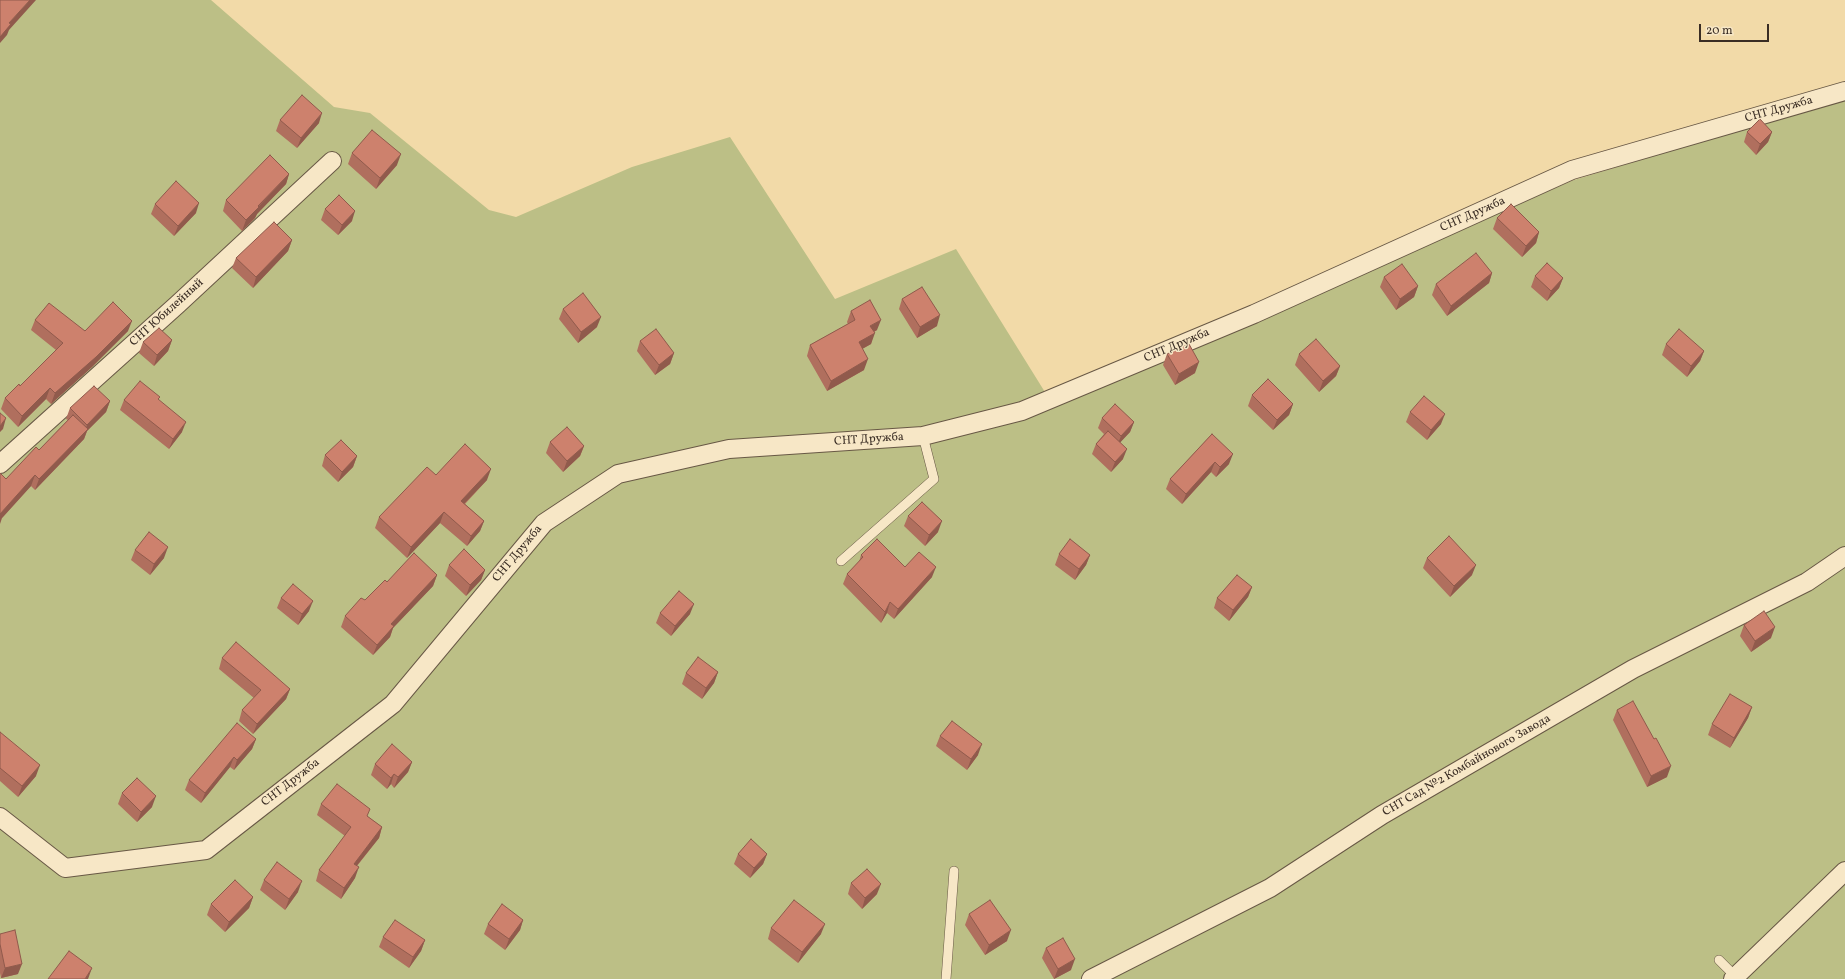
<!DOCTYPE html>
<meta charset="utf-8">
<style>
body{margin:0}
#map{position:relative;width:1845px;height:979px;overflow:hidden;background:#f2daa8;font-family:Vollkorn,serif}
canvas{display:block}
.scale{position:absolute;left:1699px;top:24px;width:70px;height:18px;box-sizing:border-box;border:2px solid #3a2d24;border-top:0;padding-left:5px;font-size:12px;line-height:14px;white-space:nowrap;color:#3a2d24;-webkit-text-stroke:3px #f7e7c6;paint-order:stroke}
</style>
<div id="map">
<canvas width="1845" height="979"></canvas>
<div class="scale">20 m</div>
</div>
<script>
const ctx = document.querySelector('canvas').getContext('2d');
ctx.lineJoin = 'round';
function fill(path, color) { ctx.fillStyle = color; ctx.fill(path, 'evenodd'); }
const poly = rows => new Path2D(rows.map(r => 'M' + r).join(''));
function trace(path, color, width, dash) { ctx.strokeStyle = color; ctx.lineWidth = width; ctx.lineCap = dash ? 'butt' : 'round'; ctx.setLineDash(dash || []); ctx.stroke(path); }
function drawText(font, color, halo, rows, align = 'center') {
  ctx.font = font + ' Vollkorn,serif'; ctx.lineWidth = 3; ctx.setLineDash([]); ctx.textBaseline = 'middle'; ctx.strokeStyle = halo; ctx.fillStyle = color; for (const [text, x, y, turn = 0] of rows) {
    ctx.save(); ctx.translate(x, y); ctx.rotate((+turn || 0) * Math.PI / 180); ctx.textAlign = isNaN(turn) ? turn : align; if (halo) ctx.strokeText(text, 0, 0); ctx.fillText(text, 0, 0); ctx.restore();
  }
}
fill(poly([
 [0,0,211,0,334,107,370,113,489,210,516,217,632,167,730,137,835,299,956,249,1053,405,1574,180,1845,98,1845,979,0,979]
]), '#bcbf86');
const service = poly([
 [841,561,934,479,923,436],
 [1719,960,1735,976],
 [946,979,954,871]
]);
const minor = poly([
 [0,464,178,304,332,161],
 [0,817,65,868,206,850,393,704,544,523,618,474,729,449,923,436,1022,411,1254,314,1572,170,1845,91],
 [1091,979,1270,888,1382,815,1633,669,1807,582,1845,556],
 [1733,979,1845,871]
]);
trace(service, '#685845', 10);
trace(minor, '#685845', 20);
trace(service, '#f7e7c6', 9);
trace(minor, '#f7e7c6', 18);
fill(poly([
 [280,120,319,123,297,148,276,131],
 [1747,132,1772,132,1768,142,1756,155,1744,142],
 [352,153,397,165,376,189,348,164],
 [289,174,286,184,257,214,255,218,242,231,223,211,226,200],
 [155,204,196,213,174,236,151,214],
 [325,209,352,221,338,235,321,220],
 [1497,218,1539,232,1536,243,1522,257,1493,229],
 [292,240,288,251,253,288,232,268,236,258],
 [1492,273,1489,283,1447,316,1432,295,1436,284],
 [1535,276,1563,278,1559,288,1547,301,1531,287],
 [1384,277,1418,286,1414,297,1396,310,1380,287],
 [902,299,937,326,917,338,899,309],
 [563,309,597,327,578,343,559,319],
 [851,311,877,330,874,332,871,344,862,349,864,370,827,391,807,356,810,345,848,324,847,322],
 [35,320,85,331,128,331,92,367,51,404,46,399,18,427,1,409,5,398,20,386,56,350,31,330],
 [172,340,168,351,154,366,139,353,143,342],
 [640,341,674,353,670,364,655,375,637,351],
 [1666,344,1704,351,1700,361,1687,377,1662,355],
 [1167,354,1195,373,1175,385,1163,365],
 [1299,354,1340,366,1336,376,1319,392,1295,365],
 [1252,395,1293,404,1289,415,1273,430,1248,406],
 [124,400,158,400,182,432,169,449,120,410],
 [110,401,106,412,87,431,84,439,35,490,31,486,2,518,6,479,39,450,68,420,66,419,70,408],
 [1410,412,1441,424,1427,440,1406,422],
 [1102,418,1134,422,1130,432,1120,442,1123,459,1111,472,1092,454,1096,444,1104,434,1098,428],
 [1212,434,1229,464,1216,477,1211,472,1182,504,1166,489,1170,479],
 [550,442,584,446,580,456,563,472,546,453],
 [325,455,357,456,353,467,338,482,322,466],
 [436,475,487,480,465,504,484,521,480,531,467,546,440,523,407,558,375,528,379,517],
 [908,516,938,532,925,546,904,526],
 [135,550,164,558,150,575,131,560],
 [1059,554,1090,555,1086,565,1075,580,1055,565],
 [861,555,905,567,932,577,894,619,887,613,881,623,843,584,847,574,859,562],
 [1427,558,1472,575,1450,597,1423,568],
 [449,565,485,570,481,580,466,596,445,576],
 [437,575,433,586,393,628,390,637,373,655,341,627,345,616,387,582],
 [1252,587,1248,597,1229,621,1214,608,1217,598],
 [281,598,309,611,298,625,277,608],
 [660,613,690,614,671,636,656,623],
 [1744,625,1771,638,1751,652,1740,636],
 [222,658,290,689,286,699,253,734,239,721,242,710,254,698,219,669],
 [718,672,714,683,702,699,682,684,686,673],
 [1752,707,1748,718,1730,748,1708,735,1712,724],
 [1617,710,1654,739,1667,777,1647,787,1613,720],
 [0,732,36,776,18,797,0,781],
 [940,736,978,755,967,770,936,746],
 [256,739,252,749,234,770,230,767,201,803,185,790,189,780],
 [412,762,408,772,394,788,391,784,387,789,371,775,375,764],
 [122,793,152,807,137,822,118,804],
 [321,804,367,816,382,827,379,838,357,866,355,878,341,899,316,881,319,870,345,836,317,815],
 [738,854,767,854,763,864,750,878,734,864],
 [264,880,298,892,285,910,260,890],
 [851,883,877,894,862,909,848,894],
 [253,897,249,908,225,932,207,915,211,904],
 [969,914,1007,941,985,955,965,925],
 [523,920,520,930,505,950,484,934,488,924],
 [771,928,821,934,798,963,768,939],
 [0,934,18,974,1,978,0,973],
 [383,937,425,940,421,951,409,968,379,947],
 [1046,948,1071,970,1054,979,1042,958]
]), '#b06f5e');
fill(poly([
 [30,0,36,0,9,30,7,35,0,43,0,37,9,23],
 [322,113,319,123,297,148,301,138],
 [1772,132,1768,142,1756,155,1760,144],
 [401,154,397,165,376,189,380,178],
 [289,174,286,184,257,214,255,218,242,231,246,220],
 [199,203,196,213,174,236,178,226],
 [355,211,352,221,338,235,342,225],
 [1539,232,1536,243,1522,257,1526,246],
 [292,240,288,251,253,288,256,277],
 [1492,273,1489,283,1447,316,1451,306],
 [1563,278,1559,288,1547,301,1551,291],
 [1418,286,1414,297,1396,310,1400,299],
 [940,315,937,326,917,338,920,327],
 [601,317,597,327,578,343,581,332],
 [881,320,877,330,866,336,870,326],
 [132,321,128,331,92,367,51,404,55,393],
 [875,333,871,344,855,353,859,342],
 [172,340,168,351,154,366,157,355],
 [1704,351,1700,361,1687,377,1691,366],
 [674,353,670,364,655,375,659,365],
 [868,359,864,370,827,391,831,381],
 [1199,362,1195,373,1175,385,1179,374],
 [1340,366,1336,376,1319,392,1323,381],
 [50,388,46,399,18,427,22,416],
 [110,401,106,412,87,431,84,439,35,490,39,479,84,433,87,425],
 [1293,404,1289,415,1273,430,1277,420],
 [1445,414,1441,424,1427,440,1431,430],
 [6,418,3,429,0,432,0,426],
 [186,422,182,432,169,449,173,439],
 [1134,422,1130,432,1117,446,1121,436],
 [584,446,580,456,563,472,567,461],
 [1127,449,1123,459,1111,472,1115,462],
 [1233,454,1229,464,1216,477,1220,467],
 [357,456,353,467,338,482,342,472],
 [1215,462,1211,472,1182,504,1186,494],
 [491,469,487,480,457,511,461,501],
 [35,475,31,486,2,518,0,524,0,514],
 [444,512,440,523,407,558,411,547],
 [484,521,480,531,467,546,471,536],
 [942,521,938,532,925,546,929,535],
 [168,547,164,558,150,575,154,564],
 [1090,555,1086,565,1075,580,1079,569],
 [1476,565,1472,575,1450,597,1454,586],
 [936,567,932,577,894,619,898,609],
 [485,570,481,580,466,596,470,585],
 [437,575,433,586,393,628,390,637,373,655,377,645,391,624],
 [1252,587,1248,597,1229,621,1233,610],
 [313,601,309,611,298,625,302,614],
 [890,602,887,613,881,623,885,612],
 [694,604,690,614,671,636,675,626],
 [1775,627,1771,638,1751,652,1755,641],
 [718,672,714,683,702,699,706,688],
 [290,689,286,699,253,734,257,724],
 [1752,707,1748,718,1730,748,1734,738],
 [256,739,252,749,234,770,237,760],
 [982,744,978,755,967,770,971,759],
 [234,757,230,767,201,803,205,793],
 [412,762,408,772,394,788,398,777],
 [40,765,36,776,18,797,22,786],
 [1671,766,1667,777,1647,787,1651,776],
 [394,774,391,784,387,789,391,778],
 [156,796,152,807,137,822,141,812],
 [382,827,379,838,350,874,354,864],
 [767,854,763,864,750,878,754,868],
 [359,867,355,878,341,899,344,888],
 [302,881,298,892,285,910,289,899],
 [881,884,877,894,862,909,865,898],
 [253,897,249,908,225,932,229,922],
 [523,920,520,930,505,950,509,939],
 [825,924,821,934,798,963,802,952],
 [1011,930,1007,941,985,955,989,945],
 [425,940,421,951,409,968,413,957],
 [1075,959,1071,970,1054,979,1058,969],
 [22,964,18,974,1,978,5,968],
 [92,968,88,979,85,979]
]), '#905a4c');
const building = poly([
 [0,0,30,0,9,23,11,24,0,37,0,0],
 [302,95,322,113,301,138,280,120,302,95],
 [1760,119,1772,132,1760,144,1747,132,1760,119],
 [372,130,401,154,380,178,352,153,372,130],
 [270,155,289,174,258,206,259,207,246,220,226,200,270,155],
 [176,181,199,203,178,226,155,204,176,181],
 [339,195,355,211,342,225,325,209,339,195],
 [1511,204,1539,232,1526,246,1497,218,1511,204],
 [274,222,292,240,256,277,236,258,274,222],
 [1476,253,1492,273,1451,306,1436,284,1476,253],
 [1547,263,1563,278,1551,291,1535,276,1547,263],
 [1402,264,1418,286,1400,299,1384,277,1402,264],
 [922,287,940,315,920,327,902,299,922,287],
 [583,293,601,317,581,332,563,309,583,293],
 [870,300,881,320,870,326,875,333,859,342,868,359,831,381,810,345,855,320,851,311,870,300],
 [113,302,132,321,96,357,55,393,50,388,22,416,5,398,19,384,20,386,63,343,35,320,49,303,85,331,113,302],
 [159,328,172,340,157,355,143,342,159,328],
 [656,329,674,353,659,365,640,341,656,329],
 [1679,329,1704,351,1691,366,1666,344,1679,329],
 [1316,339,1340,366,1323,381,1299,354,1316,339],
 [1189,344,1199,362,1179,374,1167,354,1189,344],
 [1268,379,1293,404,1277,420,1252,395,1268,379],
 [140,381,160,397,158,399,186,422,173,439,124,400,140,381],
 [94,386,110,401,87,425,70,408,94,386],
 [1424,396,1445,414,1431,430,1410,412,1424,396],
 [1115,404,1134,422,1121,436,1102,418,1115,404],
 [0,413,6,418,0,426,0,413],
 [73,415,88,429,39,479,35,475,0,514,0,473,6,479,36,447,39,450,73,415],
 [567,427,584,446,567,461,550,442,567,427],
 [1108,431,1127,449,1115,462,1096,444,1108,431],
 [1212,434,1233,454,1220,467,1215,462,1186,494,1170,479,1212,434],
 [341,440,357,456,342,472,325,455,341,440],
 [465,444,491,469,461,501,484,521,471,536,444,512,411,547,379,517,427,467,436,475,465,444],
 [922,502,942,521,929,535,908,516,922,502],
 [149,532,168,547,154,564,135,550,149,532],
 [1449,536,1476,565,1454,586,1427,558,1449,536],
 [877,539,905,567,919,552,936,567,898,609,890,602,885,612,847,574,863,557,861,555,877,539],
 [1070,539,1090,555,1079,569,1059,554,1070,539],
 [464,549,485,570,470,585,449,565,464,549],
 [414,553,437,575,391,624,394,626,377,645,345,616,361,598,365,600,385,580,387,582,414,553],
 [1237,575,1252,587,1233,610,1217,598,1237,575],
 [293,584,313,601,302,614,281,598,293,584],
 [679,591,694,604,675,626,660,613,679,591],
 [1764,611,1775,627,1755,641,1744,625,1764,611],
 [236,642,290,689,257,724,242,710,261,690,222,658,236,642],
 [698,657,718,672,706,688,686,673,698,657],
 [1730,694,1752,707,1734,738,1712,724,1730,694],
 [1633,701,1654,739,1656,738,1671,766,1651,776,1617,710,1633,701],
 [952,721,982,744,971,759,940,736,952,721],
 [237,723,256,739,237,760,234,757,205,793,189,780,237,723],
 [0,732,40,765,22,786,0,768,0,732],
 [392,744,412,762,398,777,394,774,391,778,375,764,392,744],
 [137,778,156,796,141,812,122,793,137,778],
 [337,784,370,809,367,816,382,827,354,864,359,867,344,888,319,870,351,827,321,804,337,784],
 [751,839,767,854,754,868,738,854,751,839],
 [277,862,302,881,289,899,264,880,277,862],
 [867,869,881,884,865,898,851,883,867,869],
 [235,880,253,897,229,922,211,904,235,880],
 [794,900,825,924,802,952,771,928,794,900],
 [990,900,1011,930,989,945,969,914,990,900],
 [502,904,523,920,509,939,488,924,502,904],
 [395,920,425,940,413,957,383,937,395,920],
 [15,930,22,964,5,968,0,944,0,934,15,930],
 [1063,938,1075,959,1058,969,1046,948,1063,938],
 [69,951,92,968,85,979,48,979,69,951]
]);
fill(building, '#cd816d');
trace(building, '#905a4c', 1);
drawText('12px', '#3a2d24', '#f7e7c6', [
 ["СНТ Дружба",1779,110,-16],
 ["СНТ Дружба",1473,215,-24],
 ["СНТ Юбилейный",167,313,-42],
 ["СНТ Дружба",1177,346,-23],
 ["СНТ Дружба",869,440,-4],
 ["СНТ Дружба",518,554,-50],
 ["СНТ Сад №2 Комбайнового Завода",1467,766,-30],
 ["СНТ Дружба",291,783,-38]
]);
</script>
